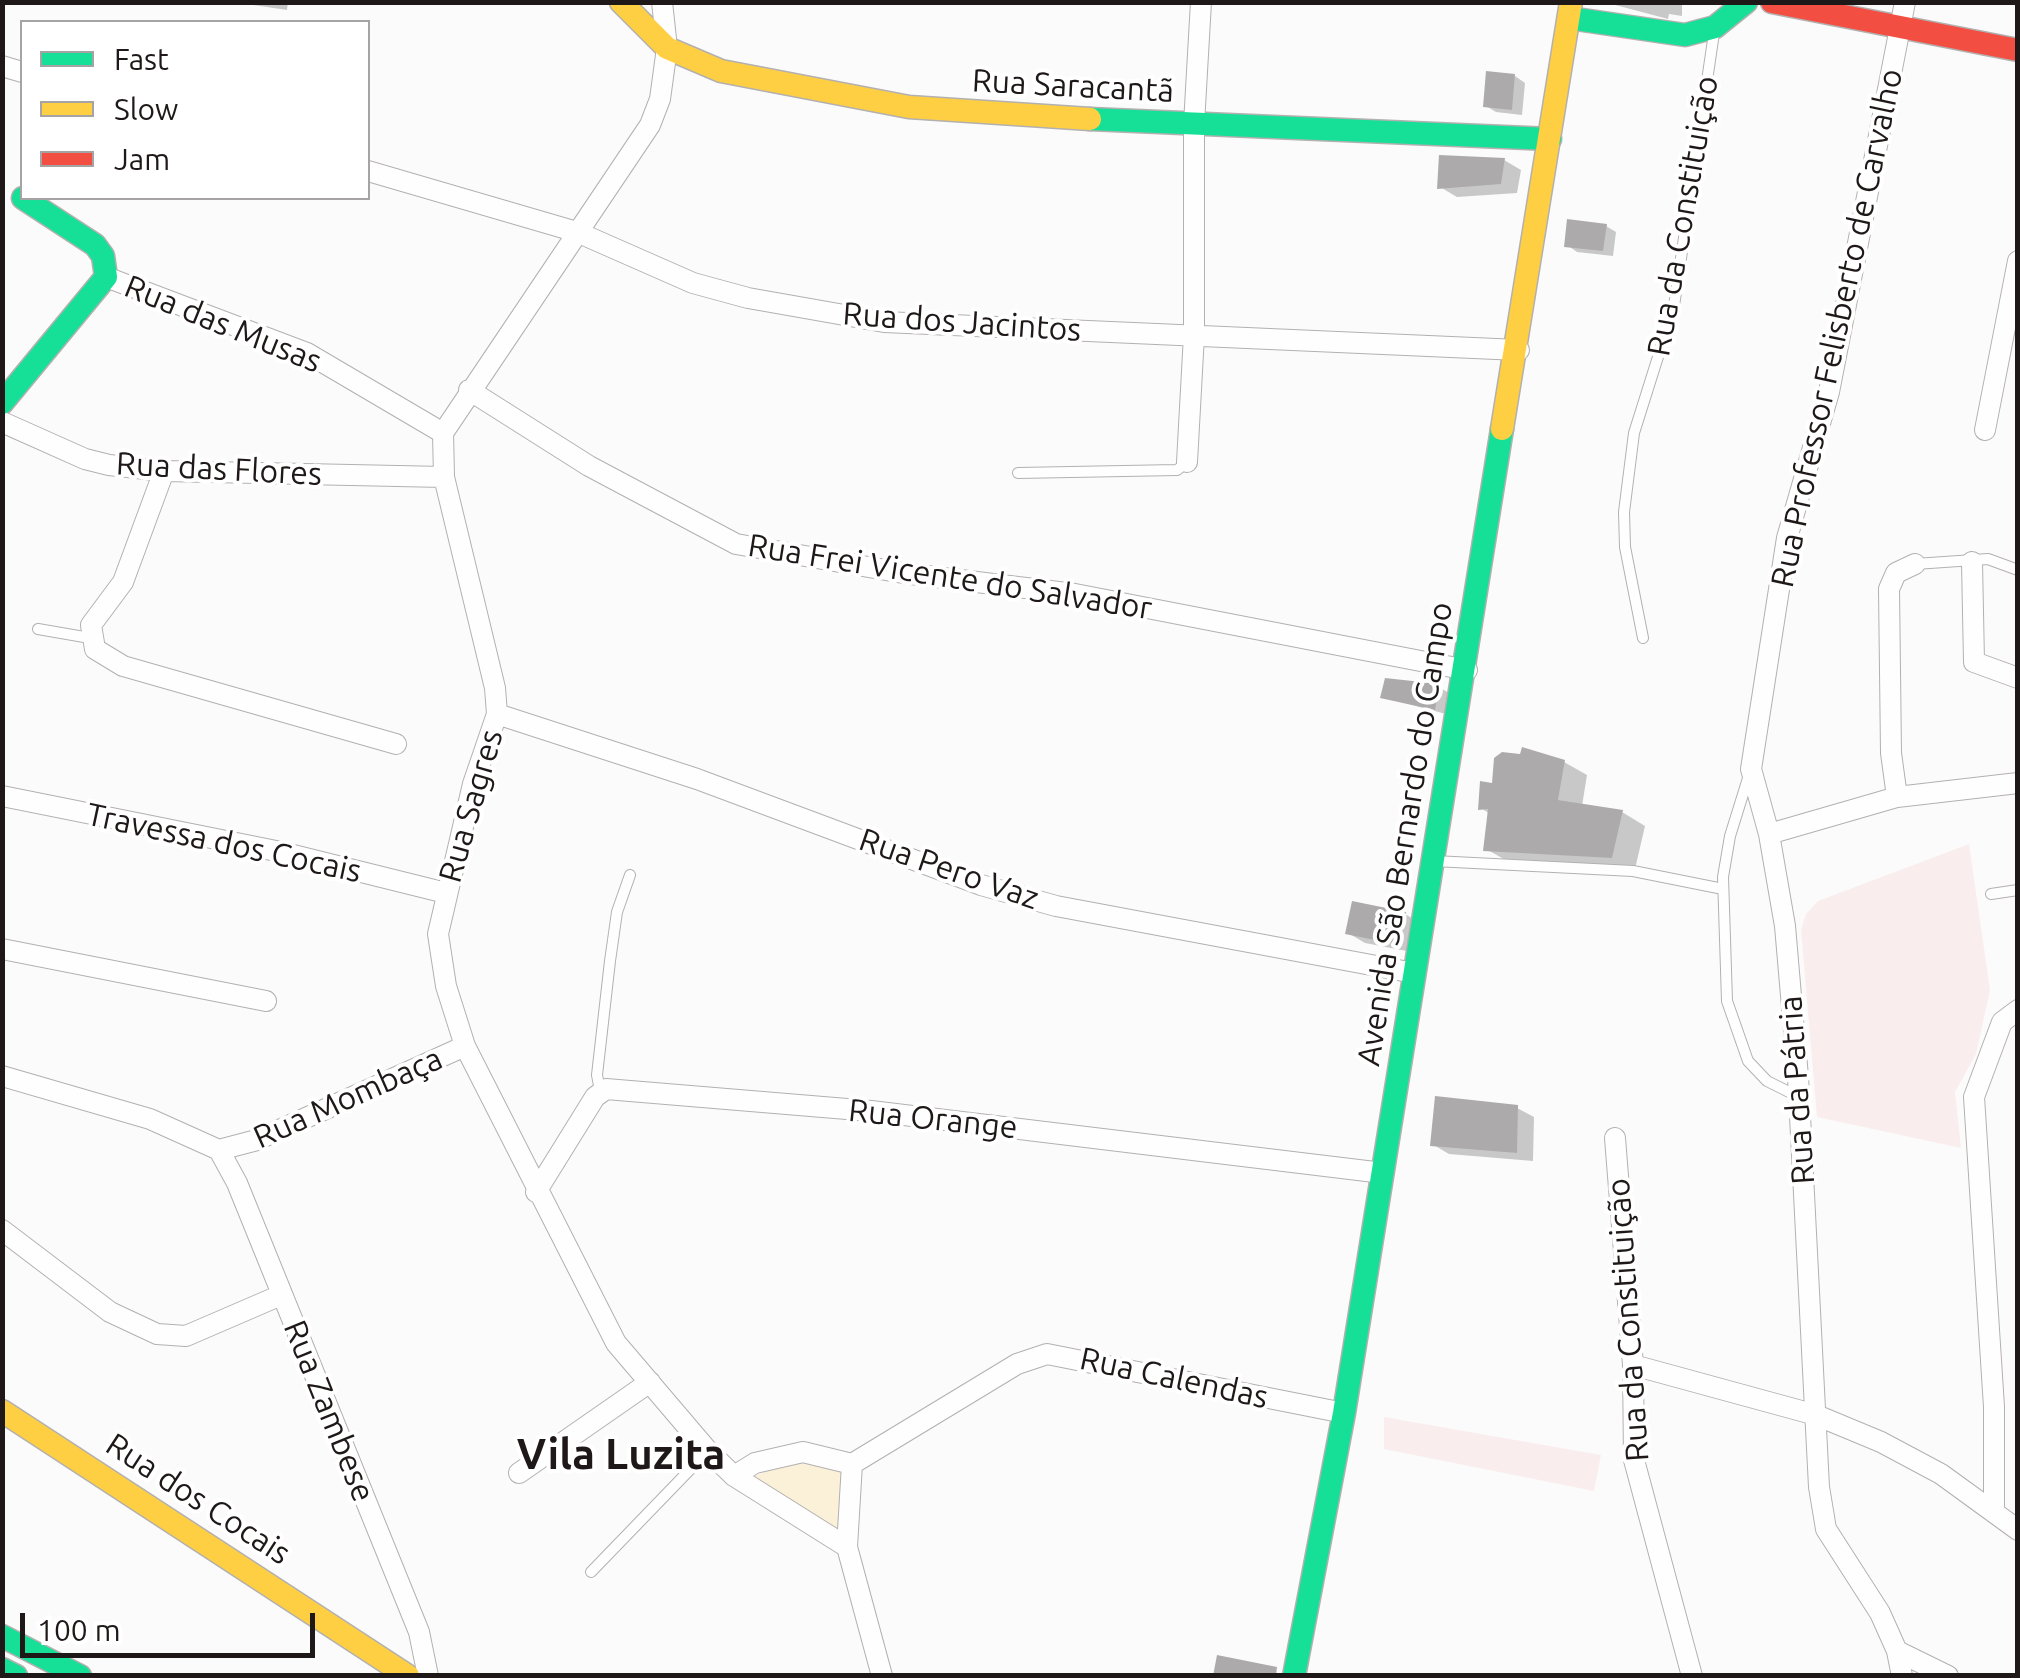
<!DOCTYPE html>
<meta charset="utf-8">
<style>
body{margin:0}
#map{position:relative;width:2020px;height:1678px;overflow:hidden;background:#fcfbfb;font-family:Ubuntu,sans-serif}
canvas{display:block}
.frame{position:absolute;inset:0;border:5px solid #1e1918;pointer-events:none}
.legend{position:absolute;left:20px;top:20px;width:350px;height:180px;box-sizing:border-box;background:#fff;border:2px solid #a5a3a3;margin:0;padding:12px 18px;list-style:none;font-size:30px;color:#1e1918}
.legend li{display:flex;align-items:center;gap:20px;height:50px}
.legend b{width:50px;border:2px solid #a5a3a3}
.scale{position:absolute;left:20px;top:1613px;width:295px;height:45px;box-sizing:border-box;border:5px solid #1e1918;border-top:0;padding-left:12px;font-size:30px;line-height:35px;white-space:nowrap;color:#1e1918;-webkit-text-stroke:8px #fff;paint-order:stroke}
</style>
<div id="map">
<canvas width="2020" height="1678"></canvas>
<div class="frame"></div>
<ul class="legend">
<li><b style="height:12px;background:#16e098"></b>Fast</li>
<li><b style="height:12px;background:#ffcf43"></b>Slow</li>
<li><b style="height:12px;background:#f24e42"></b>Jam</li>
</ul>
<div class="scale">100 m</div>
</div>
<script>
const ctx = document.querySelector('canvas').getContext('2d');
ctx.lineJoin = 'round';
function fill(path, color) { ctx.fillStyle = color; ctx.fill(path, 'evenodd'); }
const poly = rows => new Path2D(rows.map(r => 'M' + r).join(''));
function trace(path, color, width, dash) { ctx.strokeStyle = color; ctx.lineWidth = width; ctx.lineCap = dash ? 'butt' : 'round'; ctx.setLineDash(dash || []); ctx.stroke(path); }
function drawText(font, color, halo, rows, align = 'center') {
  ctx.font = font + ' Ubuntu,sans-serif'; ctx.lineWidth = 8; ctx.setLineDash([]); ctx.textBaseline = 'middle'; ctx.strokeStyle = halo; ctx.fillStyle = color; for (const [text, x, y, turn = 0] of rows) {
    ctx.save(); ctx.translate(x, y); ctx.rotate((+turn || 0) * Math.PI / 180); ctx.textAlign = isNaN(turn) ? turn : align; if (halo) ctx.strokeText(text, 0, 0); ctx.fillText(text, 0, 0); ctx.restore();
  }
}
fill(poly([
 [1969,844,1990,990,1976,1054,1955,1092,1961,1148,1817,1117,1801,930,1806,914,1818,901],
 [1384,1417,1601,1455,1594,1491,1384,1449]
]), '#f9eeed');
fill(poly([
 [803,1463,841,1471,839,1531,753,1477,781,1465]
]), '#faf1d8');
fill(poly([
 [233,2,288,2,287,10],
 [1604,2,1682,2,1682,16,1669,14,1668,19],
 [1515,76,1525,83,1522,115,1496,112,1486,106],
 [1504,160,1521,170,1517,193,1457,197,1440,187],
 [1606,226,1616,232,1613,256,1577,252,1567,245],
 [1439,687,1449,693,1446,714,1382,697],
 [1522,756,1564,762,1587,775,1582,806,1622,812,1645,826,1635,869,1509,862,1486,849,1490,814,1481,808,1494,786],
 [1405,914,1422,924,1417,953,1365,943,1348,933],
 [1517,1108,1534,1117,1533,1161,1449,1154,1432,1144]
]), '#0003');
fill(poly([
 [1486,71,1515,74,1512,110,1483,107],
 [1439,155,1505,158,1501,184,1437,189],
 [1567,219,1607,224,1603,251,1564,247],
 [1385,678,1440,684,1435,710,1380,698],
 [1522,747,1565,760,1558,800,1623,810,1612,858,1483,851,1488,809,1478,810,1480,781,1492,783,1494,758,1502,752,1520,754],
 [1352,901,1406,912,1400,945,1345,934],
 [1435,1096,1518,1105,1517,1153,1430,1146],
 [1217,1655,1277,1667,1276,1676,1213,1676]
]), '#adaaab');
const lane = poly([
 [1018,473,1177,470,1186,463],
 [1915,564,1988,559,2018,570],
 [38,629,90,638],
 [1643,638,1625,547,1624,512,1634,433,1674,306,1714,33],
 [1749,775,1730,836,1723,877,1727,1001,1748,1061,1767,1081,1799,1097],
 [1434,861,1633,871,1723,889],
 [1991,894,2018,890],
 [600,1091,597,1075,610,961,617,912,630,875],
 [591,1572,708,1451]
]);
const street = poly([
 [662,2,667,48,660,99,650,125,443,433,444,477,495,688,497,714,473,784,438,934,446,986,465,1046,616,1343,708,1451,734,1476,847,1547],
 [2,66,22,72],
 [368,171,577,232,693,283,748,298,884,322,1519,350],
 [106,277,307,353,443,433],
 [469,390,589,466,736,544,903,573,1075,594,1467,670],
 [2,422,85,459,109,465,164,471,444,477],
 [1985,430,2018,261],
 [1187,462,1194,335,1194,124,1201,2],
 [164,471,123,582,91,625,95,649,123,666,396,744],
 [1972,562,1974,662,2018,678],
 [497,714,697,779,981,885,1056,906,1414,973],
 [2,796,281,852,446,893],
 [1897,797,1891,753,1889,589,1896,573,1915,564],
 [1769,834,1897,797,2018,783],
 [2,949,266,1001],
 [2,1076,150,1119,219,1150,257,1140,465,1046],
 [1615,1138,1633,1365,1634,1460,1692,1676],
 [219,1150,237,1183,419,1632,428,1676],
 [536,1192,595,1097,606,1089,871,1111,1383,1173],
 [2,1230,110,1312,157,1334,186,1336,281,1295],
 [1633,1365,1816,1415,1881,1442,1941,1474,2018,1530],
 [852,1464,1017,1364,1047,1354,1344,1413],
 [852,1464,847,1547,882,1676],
 [519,1473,650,1382],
 [734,1476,755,1463,803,1452,852,1464],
 [1994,1511,1994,1407,1974,1097,2002,1022,2018,1010],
 [1897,1651,1948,1676],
 [1902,1676,1897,1651,1880,1613,1826,1529,1819,1487,1798,1077,1785,926,1769,834,1751,769,1787,538,1829,392,1905,2]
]);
const fast = poly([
 [1569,18,1685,35,1715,27,1746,2],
 [1090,119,1550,139],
 [2,403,106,277,103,256,95,245,23,198],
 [2,1636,80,1676],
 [2,1669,16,1676],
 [1294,1676,1344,1413,1502,429]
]);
const slow = poly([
 [621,2,667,48,721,71,909,107,1090,119],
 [1502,429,1571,2],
 [2,1411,408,1676]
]);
const jam = poly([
 [1772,2,2018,50]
]);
trace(lane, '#b3b0b0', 12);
trace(street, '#b3b0b0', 22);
trace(fast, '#b3b0b0', 25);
trace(slow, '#b3b0b0', 25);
trace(jam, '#b3b0b0', 25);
trace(lane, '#fffefe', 10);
trace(street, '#fffefe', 20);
trace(fast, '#16e098', 22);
trace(slow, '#ffcf43', 22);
trace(jam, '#f24e42', 22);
drawText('32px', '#1e1918', '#fff', [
 ["Rua Saracantã",1073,86,3],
 ["Rua da Constituição",1683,216,-80],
 ["Rua dos Jacintos",962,322,4],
 ["Rua das Musas",223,324,22],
 ["Rua Professor Felisberto de Carvalho",1837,328,-78],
 ["Rua das Flores",219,469,3],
 ["Rua Frei Vicente do Salvador",950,577,9],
 ["Rua Sagres",471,806,-74],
 ["Avenida São Bernardo do Campo",1405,834,-81],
 ["Travessa dos Cocais",224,843,12],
 ["Rua Pero Vaz",949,869,19],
 ["Rua da Pátria",1797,1090,-94],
 ["Rua Mombaça",348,1098,-24],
 ["Rua Orange",933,1119,6],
 ["Rua da Constituição",1628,1320,-94],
 ["Rua Calendas",1174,1378,12],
 ["Rua Zambese",329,1411,68],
 ["Rua dos Cocais",198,1499,33]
]);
drawText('bold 42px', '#1e1918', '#fff', [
 ["Vila Luzita",621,1455]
]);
</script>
